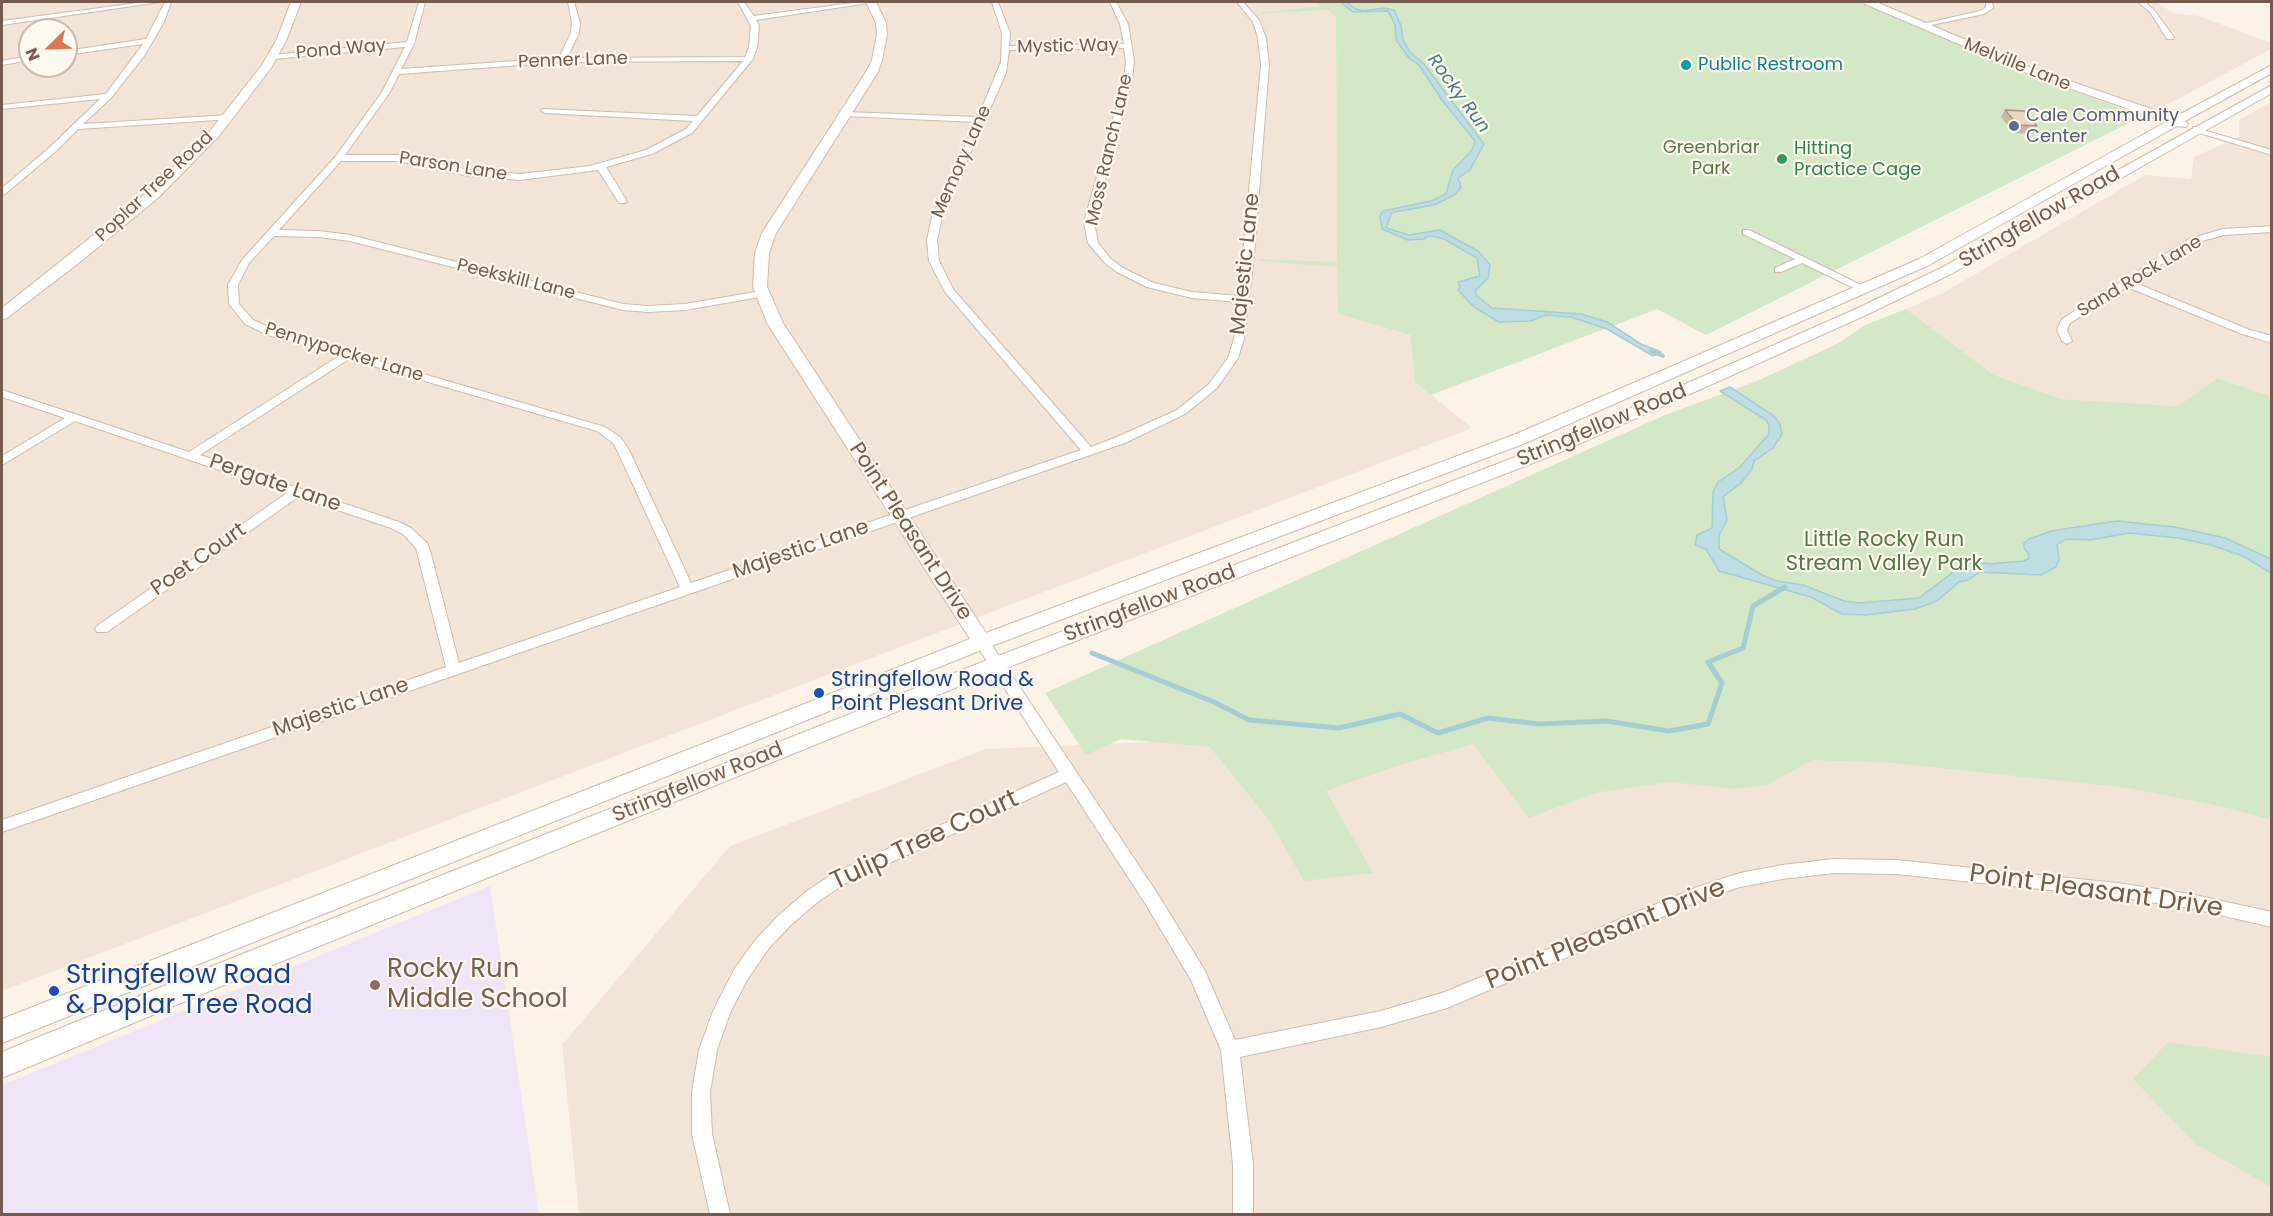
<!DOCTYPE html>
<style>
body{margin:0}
#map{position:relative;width:2273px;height:1216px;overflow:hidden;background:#fbf3e8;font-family:Poppins,sans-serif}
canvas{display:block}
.frame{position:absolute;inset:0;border:3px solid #735b4e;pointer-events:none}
.north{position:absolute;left:18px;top:18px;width:60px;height:60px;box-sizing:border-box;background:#fef8ee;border:2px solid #c6b9ae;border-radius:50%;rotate:247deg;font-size:16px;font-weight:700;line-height:24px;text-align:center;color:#735b4e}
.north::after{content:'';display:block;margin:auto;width:21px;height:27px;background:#da7457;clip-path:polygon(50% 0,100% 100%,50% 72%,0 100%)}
</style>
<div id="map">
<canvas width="2273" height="1216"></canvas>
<div class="frame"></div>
<div class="north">N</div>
</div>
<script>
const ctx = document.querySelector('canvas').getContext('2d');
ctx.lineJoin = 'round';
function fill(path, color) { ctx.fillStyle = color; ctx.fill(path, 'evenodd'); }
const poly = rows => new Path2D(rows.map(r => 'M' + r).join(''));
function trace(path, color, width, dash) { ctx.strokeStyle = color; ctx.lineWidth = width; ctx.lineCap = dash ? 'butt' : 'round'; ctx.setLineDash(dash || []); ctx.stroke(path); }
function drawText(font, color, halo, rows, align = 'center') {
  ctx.font = font + ' Poppins,sans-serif'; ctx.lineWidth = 4.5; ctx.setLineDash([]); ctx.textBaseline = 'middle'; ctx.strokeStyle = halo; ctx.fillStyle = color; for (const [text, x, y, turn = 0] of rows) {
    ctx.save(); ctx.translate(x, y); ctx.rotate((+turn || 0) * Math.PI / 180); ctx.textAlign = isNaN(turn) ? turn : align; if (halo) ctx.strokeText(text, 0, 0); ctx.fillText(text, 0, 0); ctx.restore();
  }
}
fill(poly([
 [2,2,1315,2,1321,6,1260,12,1262,14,1327,10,1336,17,1338,314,1410,335,1415,382,1472,428,2,991],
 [30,30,66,30,66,66,30,66],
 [1876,2,2157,2,2173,13,2199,16,2271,43,2271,49,2180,98,2160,108,2150,109,2033,69],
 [2271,102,2271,396,2217,378,2178,406,2062,399,1994,375,1906,309,1943,293,2145,175,2191,179,2194,157,2239,137,2239,120],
 [2016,705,2271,769,2271,1214,579,1214,562,1045,730,846,986,749]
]), '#f2e5d7');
fill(poly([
 [490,886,539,1214,2,1214,2,1085]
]), '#f0e5f7');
fill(poly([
 [1315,2,1860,2,2016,70,2143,116,1706,335,1657,309,1431,395,1415,382,1410,335,1338,314,1337,267,1259,261,1260,259,1337,262,1336,17,1327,10,1262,14,1260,12,1320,6],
 [1906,309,1994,375,2062,399,2178,406,2217,378,2271,396,2271,820,2224,807,2128,788,1893,763,1812,760,1768,785,1734,789,1670,782,1595,793,1529,818,1473,744,1400,765,1326,791,1373,873,1304,881,1269,820,1210,747,1121,739,1086,755,1045,693,1665,415,1757,381,1839,343,1865,325],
 [2168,1042,2271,1057,2271,1187,2196,1144,2133,1079]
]), '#d4e8c7');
const water = poly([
 [1340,2,1347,2,1354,8,1362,11,1384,8,1394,10,1401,26,1403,40,1410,52,1424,64,1484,144,1470,170,1458,178,1461,187,1456,194,1434,205,1394,212,1391,214,1386,228,1409,235,1440,230,1478,251,1490,265,1488,278,1475,291,1477,296,1492,308,1581,314,1607,322,1641,344,1661,352,1653,356,1607,329,1571,317,1546,315,1530,321,1499,322,1474,307,1458,290,1460,287,1458,282,1480,276,1477,258,1444,239,1431,236,1425,237,1425,239,1408,240,1382,229,1380,216,1383,211,1431,201,1446,194,1453,170,1472,150,1475,141,1442,100,1419,65,1409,58,1399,44,1396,40,1395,25,1388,11,1353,12,1340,2],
 [1730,387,1774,416,1780,424,1782,434,1773,448,1754,461,1752,469,1741,483,1723,497,1727,520,1719,535,1719,549,1762,575,1777,581,1803,585,1844,601,1859,603,1919,598,1952,573,1951,568,1977,562,1989,564,2024,561,2029,558,2029,555,2024,548,2024,543,2029,539,2051,531,2117,521,2175,527,2225,538,2271,559,2271,573,2243,556,2211,545,2178,538,2129,533,2090,540,2066,539,2057,545,2059,559,2056,567,2041,575,1980,572,1968,580,1959,582,1937,601,1915,609,1866,615,1842,614,1811,597,1719,571,1706,549,1695,545,1697,535,1712,528,1713,492,1718,482,1740,467,1769,434,1769,425,1766,420,1720,391,1730,387]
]);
fill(water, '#bedee3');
trace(water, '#a5cdd4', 1.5);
trace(poly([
 [1651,351,1663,356]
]), '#a5cdd4', 4);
trace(poly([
 [1092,653,1214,702,1249,720,1339,728,1400,714,1438,733,1488,718,1539,724,1607,721,1669,731,1708,724,1722,683,1708,662,1743,648,1753,606,1785,587]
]), '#a5cdd4', 5);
const street = poly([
 [145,2,160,2,2,25,2,21,145,2],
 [165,2,171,2,164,22,144,56,111,98,83,124,229,115,232,115,232,119,78,129,55,152,5,194,2,195,2,188,49,148,100,99,2,109,2,105,106,94,143,44,66,55,66,51,146,39,165,2],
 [419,2,425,2,414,44,401,69,559,58,571,33,572,23,568,2,574,2,580,23,579,33,567,58,745,57,749,48,751,26,738,2,744,2,754,16,860,2,875,2,756,20,759,26,757,48,753,59,692,133,652,154,606,167,627,201,625,203,619,203,598,170,520,180,469,176,398,161,341,161,279,230,319,231,350,235,623,304,648,306,685,304,761,291,765,292,765,296,685,310,648,312,623,310,350,241,319,237,274,236,249,263,238,285,239,304,253,320,276,331,605,427,621,438,629,450,691,583,1081,450,945,292,929,261,927,240,932,217,976,122,845,116,841,114,845,112,978,117,1001,62,1002,33,992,2,998,2,1010,33,1009,46,1124,44,1120,24,1110,2,1116,2,1128,24,1134,61,1132,80,1094,222,1098,243,1111,259,1123,268,1154,283,1192,292,1239,296,1261,65,1258,38,1253,22,1237,2,1243,2,1259,20,1266,38,1269,65,1254,256,1244,339,1238,358,1217,388,1185,414,1125,443,2,832,2,820,446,667,416,548,403,534,391,528,298,497,107,632,97,632,95,629,97,626,287,493,75,421,2,465,2,456,65,418,2,397,2,390,189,452,339,356,268,335,245,324,229,304,228,285,242,260,336,156,382,92,405,47,273,59,269,57,273,55,407,42,419,2],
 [1124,48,1126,61,1124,80,1084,222,1088,243,1105,263,1117,272,1147,287,1192,298,1238,302,1234,339,1228,358,1209,384,1177,410,1117,437,1091,447,953,289,939,261,937,240,942,217,1006,73,1009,50,1124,48],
 [743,61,697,116,542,109,541,111,545,113,693,121,686,129,646,150,590,166,520,174,469,170,398,155,345,155,390,92,399,74,562,62,743,61],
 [349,359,597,431,613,443,617,450,680,587,459,663,431,554,427,543,411,528,399,522,200,455,349,359],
 [1986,2,1992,2,1993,8,1984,14,1922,27,1918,25,1980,11,1986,7,1986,2],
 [2138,2,2145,2,2154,10,2174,37,2173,39,2167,39,2150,12,2138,2],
 [30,56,30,60,2,65,2,61,30,56],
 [2193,127,2272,150,2272,155,2193,131,2193,127],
 [2272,226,2272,232,2224,235,2195,243,2133,282,2250,330,2272,336,2272,343,2242,334,2127,287,2070,323,2067,330,2072,341,2067,344,2062,341,2057,330,2062,319,2189,239,2223,229,2272,226],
 [1743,230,1749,230,1869,289,1864,292,1860,291,1802,263,1781,272,1775,272,1775,268,1795,259,1743,234,1743,230],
 [982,637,987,638,1157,893,1204,969,1235,1040,1381,1011,1445,992,1700,886,1740,873,1782,865,1834,859,1896,860,2117,883,2190,894,2272,912,2272,927,2190,908,2117,897,1896,874,1834,873,1782,879,1740,887,1704,899,1447,1008,1381,1027,1240,1057,1253,1164,1253,1214,1233,1214,1233,1164,1221,1050,1191,980,1145,903,1066,782,846,883,819,901,792,924,769,948,747,980,730,1013,717,1050,710,1092,712,1134,730,1214,710,1214,692,1134,692,1092,699,1050,713,1011,735,968,757,938,780,914,807,891,834,873,1059,772,977,646,975,642,977,638,982,637]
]);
const secondary = poly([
 [291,2,301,2,286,41,271,68,219,136,159,197,85,258,7,318,2,319,2,308,149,191,211,130,262,65,276,41,291,2],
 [866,2,876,2,886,23,887,35,882,60,878,72,776,233,769,253,767,287,783,323,986,633,1516,434,1919,259,2166,122,2029,74,1865,4,1864,2,1876,2,2037,70,2175,117,2272,65,2272,73,2185,121,2188,124,2186,127,2177,126,1929,265,1528,442,989,647,2,1043,2,1019,970,639,767,323,753,287,755,253,762,233,866,72,872,60,877,35,876,23,866,2],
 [2272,85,2272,93,1951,274,1866,315,1561,452,955,688,248,975,2,1078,2,1052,230,959,941,678,1549,444,1856,309,1941,268,2272,85]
]);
trace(street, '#ccbcaf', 2);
trace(secondary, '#cebcac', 2);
fill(street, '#fff');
fill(secondary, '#fff');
fill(poly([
 [2005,110,2037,126,2033,134,2014,133,2001,117]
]), '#cdb5a7');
const building = poly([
 [2005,110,2024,111,2037,126,2018,125,2005,110]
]);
fill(building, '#eed3c2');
trace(building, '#a79488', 1.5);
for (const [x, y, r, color] of [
 [1686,65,6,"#0f9aa8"],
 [2014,126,6,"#5c6f8a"],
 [1782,159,6,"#2e9e5b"],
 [819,693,6,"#1a4fb4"],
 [375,985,6,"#8d6e63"],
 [54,991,6,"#1a4fb4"]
]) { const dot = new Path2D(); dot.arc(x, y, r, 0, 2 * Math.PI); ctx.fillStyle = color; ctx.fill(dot); trace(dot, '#fef8ee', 2); }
drawText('18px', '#735b4e', '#fef8ee', [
 ["Mystic Way",1068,47,-1],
 ["Pond Way",341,50,-5],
 ["Penner Lane",573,61,-2],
 ["Melville Lane",2017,65,22],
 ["Moss Ranch Lane",1110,150,-77],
 ["Memory Lane",962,162,-66],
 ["Parson Lane",453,167,9],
 ["Poplar Tree Road",155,187,-43],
 ["Sand Rock Lane",2140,277,-31],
 ["Peekskill Lane",516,280,14],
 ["Pennypacker Lane",344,353,17]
]);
drawText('18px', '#0d838f', '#fef8ee', [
 ["Public Restroom",1698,65]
], 'left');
drawText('italic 18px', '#497a85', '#fef8ee', [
 ["Rocky Run",1458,94,54]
]);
drawText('18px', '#4e5e75', '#fef8ee', [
 ["Cale Community",2026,116],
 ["Center",2026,137]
], 'left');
drawText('18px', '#557847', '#fef8ee', [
 ["Greenbriar",1711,148],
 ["Park",1711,169]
]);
drawText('18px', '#27864d', '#fef8ee', [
 ["Hitting",1794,149],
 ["Practice Cage",1794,170]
], 'left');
drawText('21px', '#735b4e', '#fef8ee', [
 ["Stringfellow Road",2040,218,-30],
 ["Majestic Lane",1246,264,-84],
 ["Stringfellow Road",1602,426,-23],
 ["Pergate Lane",275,484,19],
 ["Point Pleasant Drive",910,532,57],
 ["Majestic Lane",801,550,-19],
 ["Poet Court",199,560,-35],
 ["Stringfellow Road",1150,604,-21],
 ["Majestic Lane",341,708,-19],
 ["Stringfellow Road",698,783,-22]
]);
drawText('21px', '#557847', '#fef8ee', [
 ["Little Rocky Run",1884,541],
 ["Stream Valley Park",1884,565]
]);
drawText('21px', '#164399', '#fef8ee', [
 ["Stringfellow Road &",831,681],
 ["Point Plesant Drive",831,705]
], 'left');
drawText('26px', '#735b4e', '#fef8ee', [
 ["Tulip Tree Court",925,841,-25],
 ["Point Pleasant Drive",2096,892,8],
 ["Point Pleasant Drive",1606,935,-22]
]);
drawText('26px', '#785e54', '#fef8ee', [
 ["Rocky Run",387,970],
 ["Middle School",387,1000]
], 'left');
drawText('26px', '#164399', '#fef8ee', [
 ["Stringfellow Road",66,976],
 ["& Poplar Tree Road",66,1006]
], 'left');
</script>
